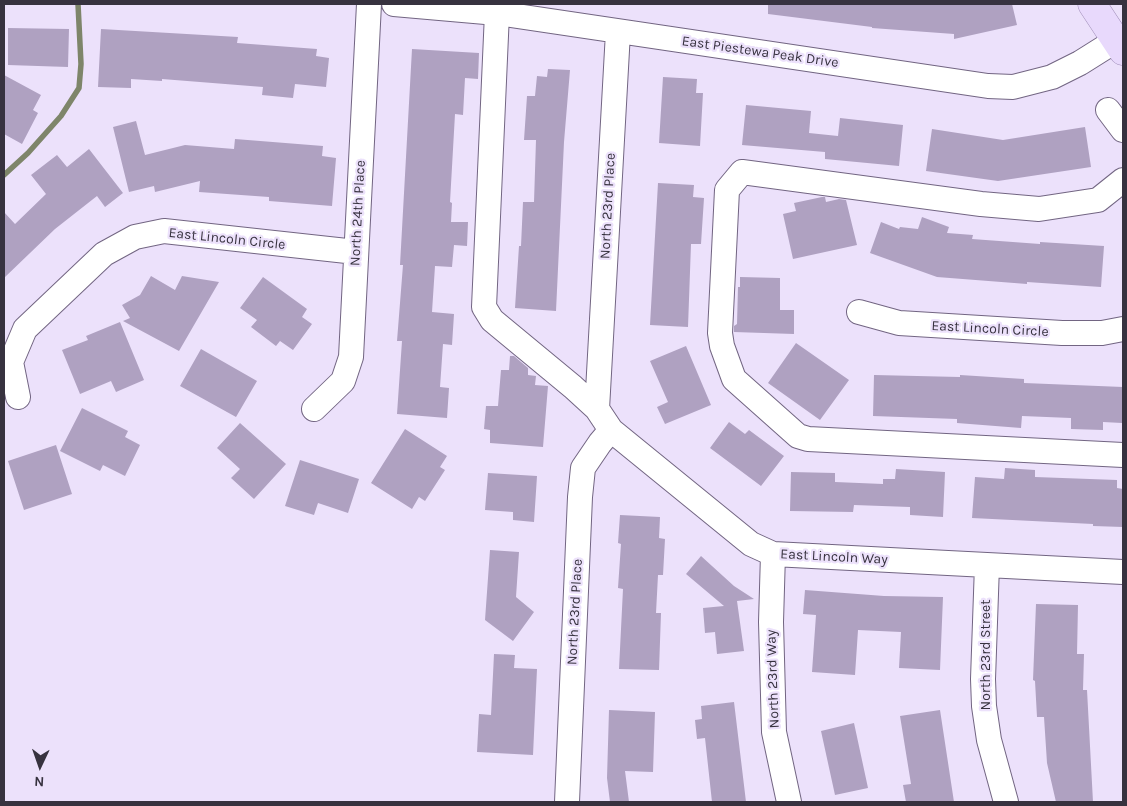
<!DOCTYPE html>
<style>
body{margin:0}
#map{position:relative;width:1127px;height:806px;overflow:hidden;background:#ece1fb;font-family:Karla,sans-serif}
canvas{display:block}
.frame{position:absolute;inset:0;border:5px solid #37323f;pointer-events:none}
.north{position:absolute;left:15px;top:741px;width:50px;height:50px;-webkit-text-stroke:4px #ece1fb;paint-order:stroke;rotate:183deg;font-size:14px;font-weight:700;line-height:20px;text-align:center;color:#37323f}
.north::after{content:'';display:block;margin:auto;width:18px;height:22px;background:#37323f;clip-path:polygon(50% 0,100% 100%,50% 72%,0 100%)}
</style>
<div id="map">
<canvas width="1127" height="806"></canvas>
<div class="frame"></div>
<div class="north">N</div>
</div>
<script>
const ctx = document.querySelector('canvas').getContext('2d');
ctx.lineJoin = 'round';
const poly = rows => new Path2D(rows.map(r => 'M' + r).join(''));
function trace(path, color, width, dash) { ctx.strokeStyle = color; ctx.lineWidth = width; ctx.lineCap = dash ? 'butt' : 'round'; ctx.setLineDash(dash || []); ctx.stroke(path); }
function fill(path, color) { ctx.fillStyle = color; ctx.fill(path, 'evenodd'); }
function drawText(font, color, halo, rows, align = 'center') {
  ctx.font = font + ' Karla,sans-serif'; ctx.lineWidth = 4.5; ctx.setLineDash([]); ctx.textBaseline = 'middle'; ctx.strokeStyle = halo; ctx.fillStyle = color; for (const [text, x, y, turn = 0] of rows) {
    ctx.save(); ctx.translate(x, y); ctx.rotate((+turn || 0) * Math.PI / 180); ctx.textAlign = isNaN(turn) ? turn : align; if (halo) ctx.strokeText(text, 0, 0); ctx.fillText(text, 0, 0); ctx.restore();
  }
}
trace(poly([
 [4,175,28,153,61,116,79,88,81,64,78,4]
]), '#7e856a', 5.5);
fill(poly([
 [768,4,1012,4,1017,25,954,39,954,34,872,28,872,27,768,14],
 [8,28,69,29,68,67,8,65],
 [101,29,238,37,237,43,317,49,316,56,329,58,326,87,295,84,293,98,262,95,263,87,162,79,162,81,131,79,131,88,98,87],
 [412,49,479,53,478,79,465,78,463,115,455,114,450,202,452,203,451,222,468,222,467,246,454,245,452,267,435,266,432,312,454,314,452,345,443,344,440,387,449,388,447,418,397,414,402,341,397,341,403,265,400,265],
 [548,69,570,70,564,142,556,311,515,308,519,246,521,246,523,202,534,202,536,140,524,140,527,96,535,96,537,76,547,77],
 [4,75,41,95,33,110,38,113,22,144,4,134],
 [663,77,697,79,696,93,703,93,700,146,659,143],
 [746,105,811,111,809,133,838,136,840,118,903,125,899,166,825,159,825,152,742,145],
 [136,121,145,155,185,145,234,149,235,139,323,146,322,156,336,158,332,206,269,201,269,197,199,192,200,181,155,192,154,186,129,192,113,127],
 [1085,127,1091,167,998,181,926,171,932,129,1003,140],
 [89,149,123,193,105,207,97,196,55,229,4,278,4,212,15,224,46,194,31,175,57,155,67,167],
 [658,183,694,185,693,197,704,198,701,244,691,244,688,327,650,325],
 [822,197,825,197,826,202,839,199,846,200,857,245,793,259,783,214,796,211,794,203],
 [922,217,949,227,947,233,973,235,972,239,1040,244,1040,242,1104,246,1101,287,1027,282,1027,284,937,277,870,253,881,222,899,229,900,227,918,229],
 [151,276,175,290,182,276,219,282,179,351,123,321,130,318,122,305,140,295],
 [263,277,307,309,302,317,312,324,293,350,280,341,276,346,251,327,257,320,240,308],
 [740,277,780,278,780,310,794,310,794,334,734,332,734,326,737,324,738,287,740,287],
 [120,322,144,380,116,392,111,381,80,394,62,350,88,340,86,336],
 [796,343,849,380,820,420,768,383],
 [686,346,711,405,665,424,657,407,668,402,650,361],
 [201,349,257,381,236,417,180,386],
 [510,356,514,356,528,368,528,375,536,376,535,385,548,386,543,447,490,443,490,430,484,429,486,406,498,406,501,370,509,370],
 [874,375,960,377,960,375,1024,379,1024,383,1123,387,1122,423,1103,422,1103,430,1071,429,1071,418,1022,416,1021,428,957,423,957,419,873,416],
 [82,408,128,431,125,437,140,445,125,476,103,465,100,471,60,451],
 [729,422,745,434,749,430,784,456,761,486,710,448],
 [240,423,286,464,254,499,231,478,240,469,217,448],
 [405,429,447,456,440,467,445,470,425,501,419,497,412,509,371,483],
 [56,445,72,494,24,510,8,461],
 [300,460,359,479,348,513,318,503,314,515,285,506],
 [1005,468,1035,470,1035,477,1117,480,1117,488,1123,489,1123,527,1093,526,1093,524,972,518,975,477,1004,479],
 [896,469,945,472,943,517,910,515,910,507,854,505,853,512,790,511,791,472,835,473,835,482,883,484,883,479,895,479],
 [488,473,537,476,534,522,513,520,513,512,485,510],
 [620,515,660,517,659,538,665,539,663,575,658,575,656,613,661,613,659,670,619,669,623,589,618,588,621,544,618,543],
 [490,550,519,552,516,597,534,612,513,641,485,620],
 [701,556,734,586,754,599,737,601,744,651,717,654,715,632,705,633,703,608,724,606,686,574],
 [805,590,884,596,943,597,940,670,899,668,901,632,858,630,855,675,812,672,816,615,803,614],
 [1036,604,1078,605,1077,654,1084,654,1083,690,1087,690,1093,802,1056,802,1047,763,1044,717,1037,717,1035,681,1033,680],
 [494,654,515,655,514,668,537,669,533,755,477,752,479,714,491,715],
 [734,702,746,802,712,802,705,738,697,739,695,720,702,719,701,706],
 [609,710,655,712,653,772,625,771,629,802,610,802,607,778],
 [940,710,954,802,906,802,903,785,911,784,900,716],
 [854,723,868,788,835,795,821,731]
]), '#afa1c1');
const minor = poly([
 [394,4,497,13,988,86,1013,87,1052,77,1080,63,1115,41],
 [497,13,484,307,492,320,573,387,597,409,611,430,751,544,773,554,1123,572],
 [1108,110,1123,130],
 [1123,180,1098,200,1039,209,981,204,742,172,727,190,720,333,722,346,734,379,798,436,808,439,1123,455],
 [859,312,899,323,1062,333,1102,333,1123,329],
 [18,397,11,362,25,329,104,254,135,237,164,231,356,252],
 [314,409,343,381,351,357,369,4],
 [597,409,618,32],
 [773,554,771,622,774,732,789,802],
 [987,565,983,679,984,706,989,740,1006,802],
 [567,802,580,497,583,468,600,443,611,430]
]);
const major = poly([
 [1092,4,1123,51]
]);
trace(minor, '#726582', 26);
trace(major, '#a08eb9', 29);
trace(minor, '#fff', 24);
trace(major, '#e8d9fc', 28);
drawText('14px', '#37323f', '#ece1fb', [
 ["East Piestewa Peak Drive",760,52,8],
 ["North 23rd Place",608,206,-87],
 ["North 24th Place",358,213,-87],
 ["East Lincoln Circle",227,239,6],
 ["East Lincoln Circle",990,329,3],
 ["East Lincoln Way",834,557,3],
 ["North 23rd Place",575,612,-87],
 ["North 23rd Street",986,655,-90],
 ["North 23rd Way",773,679,-92]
]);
</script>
